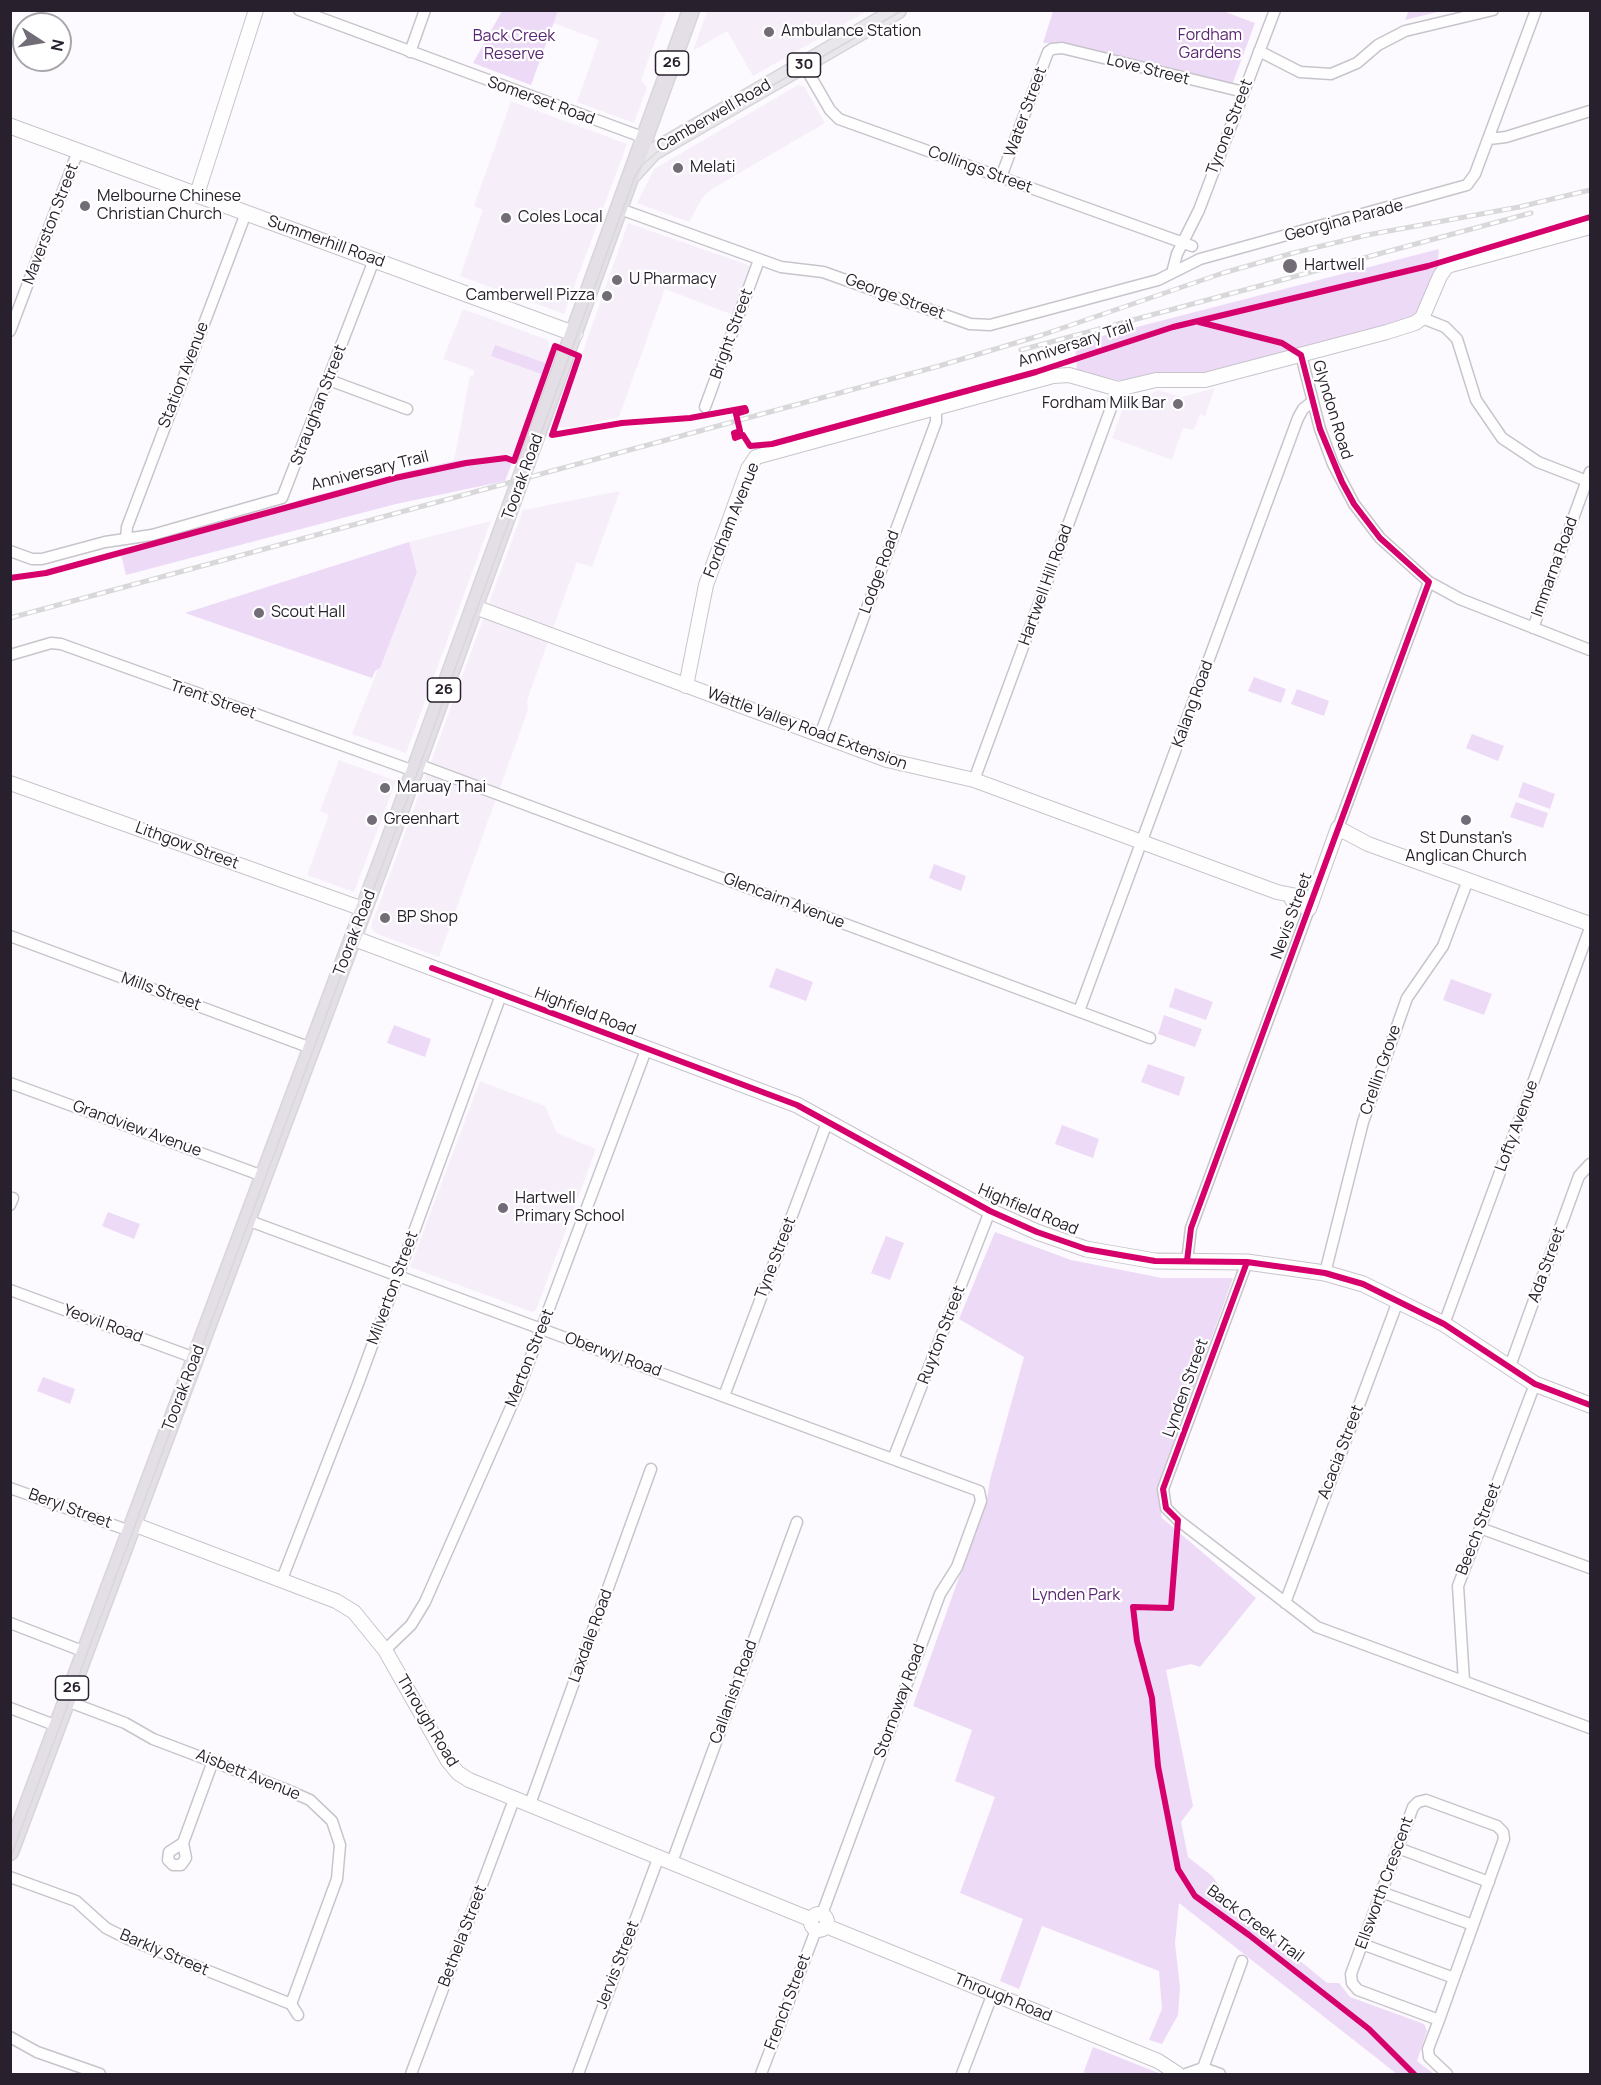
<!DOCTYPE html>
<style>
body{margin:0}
#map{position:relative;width:1601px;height:2085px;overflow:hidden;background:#fcfafe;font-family:Manrope,sans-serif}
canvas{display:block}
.frame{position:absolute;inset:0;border:12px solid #28202c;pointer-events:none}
.north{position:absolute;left:12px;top:12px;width:60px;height:60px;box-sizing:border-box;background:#fff;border:2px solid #a9a6ab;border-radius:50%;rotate:102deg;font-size:16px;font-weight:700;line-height:24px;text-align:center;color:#28202c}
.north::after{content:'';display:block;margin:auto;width:21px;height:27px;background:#726c76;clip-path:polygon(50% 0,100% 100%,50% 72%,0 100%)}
</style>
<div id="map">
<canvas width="1601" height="2085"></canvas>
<div class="frame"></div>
<div class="north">N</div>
</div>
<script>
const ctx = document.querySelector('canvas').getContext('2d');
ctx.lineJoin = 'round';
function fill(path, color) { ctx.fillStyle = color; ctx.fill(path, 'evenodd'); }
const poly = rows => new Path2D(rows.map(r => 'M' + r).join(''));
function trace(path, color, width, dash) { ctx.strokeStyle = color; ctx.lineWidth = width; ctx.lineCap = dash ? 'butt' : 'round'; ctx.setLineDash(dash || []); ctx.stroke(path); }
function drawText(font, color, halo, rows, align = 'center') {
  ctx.font = font + ' Manrope,sans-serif'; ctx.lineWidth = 4.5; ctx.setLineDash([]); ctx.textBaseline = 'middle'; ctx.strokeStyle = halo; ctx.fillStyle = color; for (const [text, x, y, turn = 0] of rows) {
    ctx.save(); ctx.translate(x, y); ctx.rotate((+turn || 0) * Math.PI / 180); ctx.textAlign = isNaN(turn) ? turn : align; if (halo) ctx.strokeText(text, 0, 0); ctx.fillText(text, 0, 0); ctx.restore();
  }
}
fill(poly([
 [558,11,666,11,641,80,647,88,634,123,577,102,599,40,553,23],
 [707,11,707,10,867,11,753,76,727,31,693,51],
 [798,85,804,86,825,123,712,189,703,197,689,222,637,203,654,169],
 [511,101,627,144,564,314,460,276,483,210,474,206],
 [628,223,751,266,733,315,665,289,619,417,576,427,556,428],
 [463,309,548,340,551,356,514,458,505,455,454,461,470,376,473,376,474,370,443,359],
 [1215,388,1205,416,1200,414,1194,430,1183,428,1172,460,1112,438,1124,405,1158,390,1181,397],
 [620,491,592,567,577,562,527,700,528,710,439,957,375,933,371,926,523,510],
 [491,521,406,753,352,734,417,572,409,542],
 [339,760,396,781,354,892,307,875,329,815,320,811],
 [480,1081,545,1106,557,1133,596,1149,536,1310,532,1312,410,1267]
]), '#f6effa');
fill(poly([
 [1409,10,1441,10,1441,11,1405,20],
 [502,11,558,11,531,85,473,63],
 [1053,11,1223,11,1255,23,1232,85,1061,43,1043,43],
 [1439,249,1437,271,1417,314,1409,320,1198,375,1194,372,1185,372,1183,376,1147,374,1131,378,1127,382,1077,372,1075,343],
 [495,345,548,364,544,375,491,356],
 [505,455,514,458,505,481,396,504,126,575,121,554,141,547,285,508,299,500,401,473,454,461],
 [409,542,417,572,380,668,375,671,372,678,185,613],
 [1254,677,1286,689,1281,703,1248,691],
 [1297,689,1329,701,1324,716,1291,704],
 [1472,734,1504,746,1498,761,1466,748],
 [1523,782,1555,794,1550,809,1518,797],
 [1516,802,1548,813,1543,828,1510,817],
 [934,864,966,876,961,891,929,878],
 [776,968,813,982,806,1001,769,987],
 [1451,979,1492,994,1484,1015,1443,1000],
 [1175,988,1213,1002,1206,1020,1169,1007],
 [1164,1015,1202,1029,1195,1047,1158,1034],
 [394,1025,431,1039,425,1057,387,1043],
 [1148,1064,1185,1077,1179,1096,1141,1082],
 [1062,1125,1099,1139,1093,1158,1055,1144],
 [108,1212,140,1224,134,1239,102,1226],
 [995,1232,1071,1260,1162,1278,1233,1278,1157,1490,1162,1518,1256,1598,1200,1667,1191,1664,1166,1670,1193,1806,1181,1822,1188,1857,1212,1876,1235,1907,1327,1983,1339,1983,1350,1997,1424,2024,1427,2031,1417,2061,1434,2074,1397,2074,1179,1903,1175,1943,1180,1987,1178,2015,1162,2044,1149,2040,1162,2009,1159,1971,1042,1926,1019,1989,1000,1981,1023,1919,960,1893,995,1797,955,1781,972,1730,913,1706,987,1499,990,1480,1024,1357,959,1319],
 [886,1236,904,1243,890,1280,871,1273],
 [43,1377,75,1389,70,1404,37,1391],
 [1093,2047,1161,2074,1083,2074]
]), '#eddaf7');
const minor = poly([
 [299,10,645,138],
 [1259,51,1300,72,1331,74,1357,63,1378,45,1405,31,1493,10],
 [410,52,425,10],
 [804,65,830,110,839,119,1192,246],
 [1489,139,1506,137,1590,111],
 [1001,177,1048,52,1052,49,1062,48,1244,92],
 [620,209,781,267,823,272,970,324,990,325,1158,280,1200,259,1467,185,1475,174,1536,10],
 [1172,273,1177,254,1199,210,1275,10],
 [1422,318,1445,327,1457,339,1476,400,1502,438,1538,462,1587,481],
 [10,331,78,151],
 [1301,355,1320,429,1333,464,1354,504,1380,538,1429,582,1460,599,1590,650],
 [329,380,407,409],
 [705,407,759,260],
 [126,539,127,527,246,213],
 [10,551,32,559,42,559,105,542,152,535,282,498,374,260],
 [1533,628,1590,472],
 [10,655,51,643,61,644,414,771],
 [820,735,936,422,936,407],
 [417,764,1150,1038],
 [974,780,1118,389],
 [1338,828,1429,582],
 [10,936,311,1048],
 [1079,1011,1298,418,1303,409,1313,401],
 [10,1083,263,1176],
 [10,1205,13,1198],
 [247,1220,979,1491,981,1501,957,1567,940,1594,822,1914],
 [1187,1261,1191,1228,1309,909],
 [1247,1262,1163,1489,1166,1508,1178,1520,1317,1627,1590,1728],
 [1325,1273,1363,1122,1407,998,1443,946,1468,880],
 [10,1290,195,1358],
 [1444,1324,1590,928],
 [1509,1369,1579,1176,1590,1164],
 [724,1396,828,1120],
 [893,1459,990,1211],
 [10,1488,130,1531],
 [1480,1528,1590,1568],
 [282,1579,358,1384,501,995],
 [1285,1603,1398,1301],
 [10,1623,85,1652],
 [385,1650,411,1625,425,1602,518,1391,646,1050],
 [1464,1681,1458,1586,1535,1384],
 [67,1701,125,1723,153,1739,285,1789,310,1800,332,1821,340,1845,337,1879,291,2004,298,2015],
 [10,1708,57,1726],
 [530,1804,651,1469],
 [183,1843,169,1852,168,1860,173,1865,181,1865,186,1858,183,1843,213,1761],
 [1398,1848,1489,1882],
 [672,1862,797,1522],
 [10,1877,76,1901,106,1928,128,1939,291,2004],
 [1381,1892,1473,1925],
 [1362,1944,1454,1978],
 [1439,2020,1358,1990,1352,1983,1351,1974,1413,1807,1418,1802,1426,1800,1497,1826,1503,1832,1504,1839,1454,1978,1439,2020,1428,2049,1429,2057,1447,2074],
 [10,2037,37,2052,100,2074],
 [1203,2068,1242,1961],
 [411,2074,515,1797],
 [578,2074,659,1856],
 [761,2074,816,1930],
 [962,2074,993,1993],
 [1186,2074,1203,2068,1220,2074]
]);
const tertiary = poly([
 [197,194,256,10],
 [475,607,887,760,974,780,1277,892,1312,899],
 [686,686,706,585,748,469,756,457,1053,376,1069,375,1118,389,1156,380,1205,380,1387,332,1415,323,1422,318,1440,276,1447,266,1590,227],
 [10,783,363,909],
 [1292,900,1309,909,1338,828,1368,844,1590,924],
 [133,1524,336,1601,354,1612,385,1650,448,1761,458,1773,469,1780,810,1919],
 '811 1922a8 8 0 1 1 16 0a8 8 0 1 1-16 0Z',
 [826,1926,1158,2061,1178,2074]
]);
const secondary = poly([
 [10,126,575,334],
 [353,938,797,1105,990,1211,1037,1232,1086,1249,1155,1261,1247,1262,1325,1273,1363,1284,1444,1324,1535,1384,1590,1405]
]);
const primary = poly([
 [633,174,653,152,898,10]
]);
const trunk = poly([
 [10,1852,384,855,691,10]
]);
trace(minor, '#c8c4cb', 13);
trace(tertiary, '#c8c4cb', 16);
trace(secondary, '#c8c4cb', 17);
trace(primary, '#d7d5d9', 19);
trace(trunk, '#d7d5d9', 19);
trace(minor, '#fffeff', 10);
trace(tertiary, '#fffeff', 14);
trace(secondary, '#fffeff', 15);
trace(primary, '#eae7ec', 16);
trace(trunk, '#e4dfe6', 16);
trace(poly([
 [10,1859,420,765,635,176,641,166,657,152,903,10]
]), '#d8d7d9', 1.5);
const rail = poly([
 [1021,350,1531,213],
 [10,618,939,366,1042,335,1223,273,1293,253,1367,235,1519,207,1590,190]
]);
trace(rail, '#d8d7d9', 5);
trace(rail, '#fff', 3, [9]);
trace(poly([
 [10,578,46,573,395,478,466,463,506,458,514,461,555,346,579,356,552,435,622,423,690,418,745,408,746,411,736,414,740,431,734,433,735,438,743,435,750,446,772,444,1036,372,1173,327,1428,266,1590,217],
 [432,968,797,1105,990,1211,1037,1232,1086,1249,1155,1261,1247,1262,1325,1273,1363,1284,1444,1324,1535,1384,1590,1405],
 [1187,1261,1191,1228,1429,582,1380,538,1354,504,1342,482,1320,429,1301,355,1282,343,1199,322],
 [1247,1262,1163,1489,1166,1508,1178,1520,1171,1608,1133,1607,1137,1641,1152,1698,1158,1766,1178,1869,1195,1896,1249,1935,1369,2029,1414,2074]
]), '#d6006c', 6);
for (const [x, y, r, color] of [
 [769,32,6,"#726c76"],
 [678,168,6,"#726c76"],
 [85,206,6,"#726c76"],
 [506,218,6,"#726c76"],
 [1290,266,8,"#726c76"],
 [617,280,6,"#726c76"],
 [607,296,6,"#726c76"],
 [1178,404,6,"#726c76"],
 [259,613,6,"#726c76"],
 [385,788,6,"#726c76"],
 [372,820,6,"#726c76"],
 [1466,820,6,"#726c76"],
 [385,918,6,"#726c76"],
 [503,1208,6,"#726c76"]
]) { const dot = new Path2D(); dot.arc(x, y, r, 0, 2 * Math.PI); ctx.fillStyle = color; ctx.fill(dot); trace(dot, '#fff', 2); }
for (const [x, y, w] of [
 [672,63,33],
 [804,65,33],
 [444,690,33],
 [72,1688,33]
]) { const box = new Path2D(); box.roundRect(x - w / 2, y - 12, w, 24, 4.5); ctx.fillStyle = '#fff'; ctx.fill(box); trace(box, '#28202c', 1.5); }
drawText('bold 15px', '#28202c', null, [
 ["26",672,63],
 ["30",804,65],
 ["26",444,690],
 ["26",72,1688]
]);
drawText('16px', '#28202c', '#fff', [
 ["Ambulance Station",781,32],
 ["Melati",690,168],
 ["Melbourne Chinese",97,197],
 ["Christian Church",97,215],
 ["Coles Local",518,218],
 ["Hartwell",1304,266],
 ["U Pharmacy",629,280],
 ["Camberwell Pizza",595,296,"right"],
 ["Fordham Milk Bar",1166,404,"right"],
 ["Scout Hall",271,613],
 ["Maruay Thai",397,788],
 ["Greenhart",384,820],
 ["St Dunstan's",1466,839,"center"],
 ["Anglican Church",1466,857,"center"],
 ["BP Shop",397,918],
 ["Hartwell",515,1199],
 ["Primary School",515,1217]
], 'left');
drawText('16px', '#5a2572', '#fff', [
 ["Fordham",1210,36],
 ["Gardens",1210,54],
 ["Back Creek",514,37],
 ["Reserve",514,55],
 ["Lynden Park",1076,1596]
]);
drawText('16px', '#28202c', '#fff', [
 ["Love Street",1148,70,14],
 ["Somerset Road",541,101,20],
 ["Water Street",1026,112,-70],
 ["Camberwell Road",714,116,-30],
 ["Tyrone Street",1230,127,-69],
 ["Collings Street",980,170,20],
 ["Georgina Parade",1344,221,-15],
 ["Maverston Street",51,224,-69],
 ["Summerhill Road",326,242,20],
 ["George Street",895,297,20],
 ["Bright Street",732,334,-70],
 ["Anniversary Trail",1076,344,-18],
 ["Station Avenue",184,375,-69],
 ["Straughan Street",319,405,-69],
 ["Glyndon Road",1332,410,73],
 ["Anniversary Trail",370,471,-14],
 ["Toorak Road",523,477,-70],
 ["Fordham Avenue",732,520,-68],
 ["Immarna Road",1555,567,-70],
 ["Lodge Road",880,572,-70],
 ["Hartwell Hill Road",1046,585,-70],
 ["Trent Street",213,700,19],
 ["Kalang Road",1193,704,-70],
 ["Wattle Valley Road Extension",807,729,20],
 ["Lithgow Street",187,846,20],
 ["Glencairn Avenue",784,901,21],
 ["Nevis Street",1292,916,-70],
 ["Toorak Road",355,933,-69],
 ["Mills Street",161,992,20],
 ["Highfield Road",585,1012,21],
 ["Crellin Grove",1381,1070,-71],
 ["Lofty Avenue",1517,1126,-70],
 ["Grandview Avenue",137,1129,20],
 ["Highfield Road",1028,1210,23],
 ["Tyne Street",776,1258,-69],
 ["Ada Street",1547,1265,-70],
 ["Milverton Street",393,1288,-70],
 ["Yeovil Road",103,1324,20],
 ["Ruyton Street",942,1335,-69],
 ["Oberwyl Road",613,1355,20],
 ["Merton Street",530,1358,-68],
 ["Toorak Road",184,1388,-69],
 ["Lynden Street",1186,1388,-70],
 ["Acacia Street",1341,1452,-69],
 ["Beryl Street",70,1509,20],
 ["Beech Street",1479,1529,-69],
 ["Laxdale Road",591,1636,-70],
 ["Callanish Road",734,1692,-70],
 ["Stornoway Road",900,1701,-70],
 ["Through Road",427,1721,59],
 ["Aisbett Avenue",248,1775,22],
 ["Ellsworth Crescent",1385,1883,-70],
 ["Back Creek Trail",1255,1924,37],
 ["Bethela Street",463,1936,-69],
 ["Barkly Street",164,1953,23],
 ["Jervis Street",618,1965,-69],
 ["Through Road",1003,1998,22],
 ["French Street",788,2002,-69]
]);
</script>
